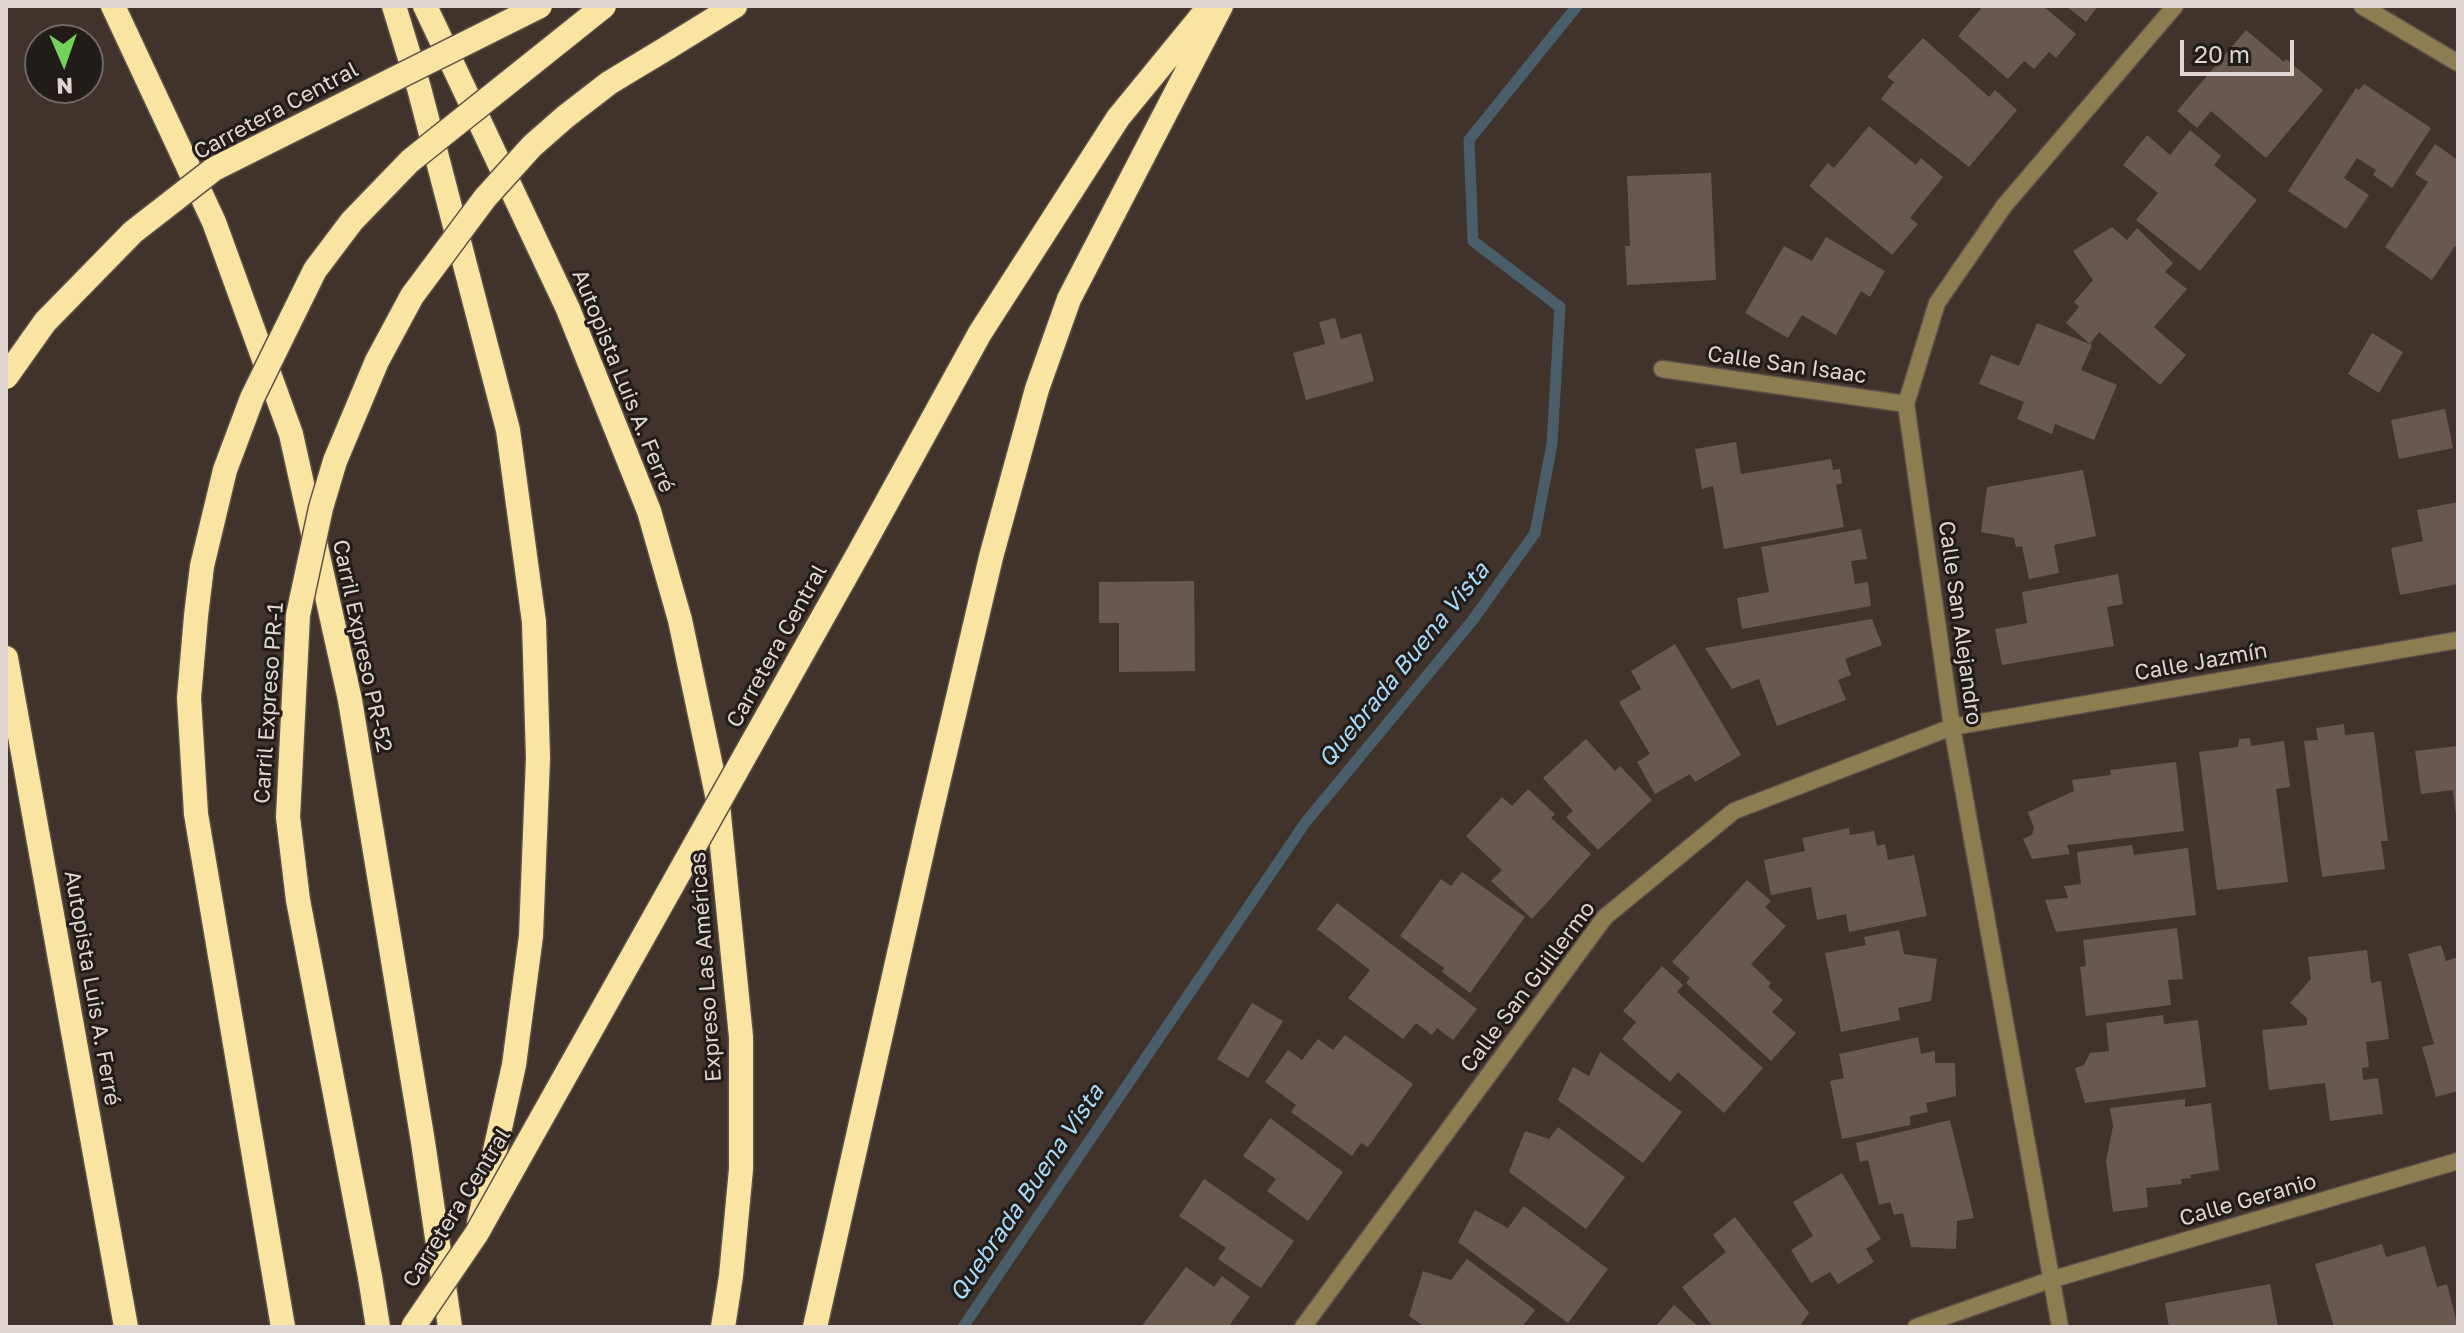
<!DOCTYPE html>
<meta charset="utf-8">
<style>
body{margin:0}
#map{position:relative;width:2464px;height:1333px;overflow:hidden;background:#40332b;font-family:"Golos Text",sans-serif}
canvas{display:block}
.frame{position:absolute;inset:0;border:8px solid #dfd6d1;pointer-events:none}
.north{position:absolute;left:24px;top:24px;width:80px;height:80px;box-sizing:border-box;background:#221c18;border:2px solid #6e6662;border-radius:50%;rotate:178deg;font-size:22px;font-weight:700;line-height:32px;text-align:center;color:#dfd6d1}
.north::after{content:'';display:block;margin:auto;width:28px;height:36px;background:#74d25c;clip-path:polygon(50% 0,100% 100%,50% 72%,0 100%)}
.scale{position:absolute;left:2180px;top:40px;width:114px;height:36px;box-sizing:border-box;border:4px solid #dfd6d1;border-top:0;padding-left:10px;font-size:24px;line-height:28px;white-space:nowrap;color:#dfd6d1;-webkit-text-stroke:6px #221c18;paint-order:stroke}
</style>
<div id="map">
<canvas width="2464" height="1333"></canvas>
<div class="frame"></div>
<div class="north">N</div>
<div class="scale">20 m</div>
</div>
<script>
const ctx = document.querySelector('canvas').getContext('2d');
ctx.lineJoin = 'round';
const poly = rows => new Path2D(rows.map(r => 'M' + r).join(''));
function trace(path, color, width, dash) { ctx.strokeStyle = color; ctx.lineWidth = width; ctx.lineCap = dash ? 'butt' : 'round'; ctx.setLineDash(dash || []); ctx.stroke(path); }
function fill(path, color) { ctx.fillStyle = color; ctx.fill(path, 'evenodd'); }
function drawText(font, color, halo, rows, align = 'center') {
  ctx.font = font + ' "Golos Text",sans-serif'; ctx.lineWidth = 6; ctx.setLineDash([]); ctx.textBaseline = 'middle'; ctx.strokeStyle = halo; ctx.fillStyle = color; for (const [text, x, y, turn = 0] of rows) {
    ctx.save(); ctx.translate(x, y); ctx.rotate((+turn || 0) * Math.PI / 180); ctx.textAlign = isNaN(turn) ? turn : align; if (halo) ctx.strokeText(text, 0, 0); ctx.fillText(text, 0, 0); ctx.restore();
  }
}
trace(poly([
 [963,1327,1305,823,1472,621,1535,533,1552,444,1560,307,1473,241,1469,140,1577,6]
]), '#495e69', 11);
fill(poly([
 [1983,6,2043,6,2076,34,2056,58,2049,52,2034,69,2024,61,2008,79,1958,36],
 [2066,6,2098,6,2086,22],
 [2246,30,2284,62,2286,59,2323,90,2266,158,2211,111,2197,128,2177,111],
 [1923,38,1989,97,1995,90,2017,110,1969,167,1881,99,1894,82,1887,77],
 [2364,84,2431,128,2392,188,2373,175,2376,170,2357,158,2344,178,2369,195,2346,229,2288,191,2356,88,2359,90],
 [1869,126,1916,165,1921,158,1943,177,1910,218,1918,224,1892,255,1809,186,1828,163,1834,168],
 [2190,130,2221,156,2214,165,2257,200,2200,271,2136,220,2158,193,2123,165,2147,135,2170,155],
 [2435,144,2458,160,2458,248,2455,246,2432,280,2385,247,2428,182,2415,174],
 [1711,173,1716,280,1627,285,1625,246,1630,246,1627,176],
 [2112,227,2127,240,2137,228,2173,263,2165,272,2187,289,2154,327,2186,355,2160,385,2099,332,2090,344,2066,323,2079,307,2074,302,2093,280,2073,251],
 [1826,237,1885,271,1870,297,1861,291,1836,335,1802,315,1788,338,1745,313,1784,246,1812,261],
 [1335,318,1341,339,1361,333,1374,381,1306,400,1293,353,1325,344,1319,322],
 [2037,323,2092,345,2081,370,2117,385,2094,440,2055,424,2052,434,2017,419,2024,402,1979,384,1991,355,2019,366],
 [2372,333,2403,352,2379,393,2348,374],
 [2445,409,2453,448,2399,459,2391,420],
 [1736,442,1741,474,1831,459,1833,470,1840,469,1842,483,1836,485,1844,527,1724,549,1713,486,1702,489,1695,449],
 [2083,470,2096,536,2054,545,2059,573,2029,579,2022,546,2016,547,2014,538,1981,532,1987,487],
 [2458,502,2458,584,2400,595,2391,548,2423,541,2417,510],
 [1861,529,1867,559,1851,561,1855,584,1868,582,1871,606,1742,629,1737,598,1769,592,1761,547],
 [2118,574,2123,604,2107,607,2114,646,2002,665,1995,629,2027,623,2022,592],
 [1194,581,1195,671,1119,672,1119,623,1099,623,1099,582],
 [1872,619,1882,645,1845,659,1851,675,1838,680,1846,700,1777,726,1759,679,1732,689,1705,648],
 [1675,644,1741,755,1695,782,1690,774,1655,794,1637,762,1650,754,1619,702,1641,689,1631,671],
 [2344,724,2345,735,2374,732,2388,841,2381,841,2385,869,2322,877,2304,741,2318,740,2316,728],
 [2250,738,2251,746,2284,741,2290,787,2276,789,2288,882,2217,890,2199,752,2238,747,2239,739],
 [1586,739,1615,771,1620,766,1652,800,1598,850,1566,817,1573,811,1543,778],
 [2458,746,2458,817,2456,817,2453,790,2421,794,2415,751],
 [2176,762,2184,831,2067,845,2070,854,2032,859,2023,839,2032,835,2034,828,2028,812,2074,791,2072,780,2111,775,2110,770],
 [1528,789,1555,814,1551,818,1591,854,1532,919,1491,881,1502,870,1466,836,1502,797,1512,806],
 [1849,828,1850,835,1874,831,1877,846,1885,844,1888,860,1914,855,1927,916,1849,932,1846,914,1817,920,1811,887,1771,895,1764,860,1805,851,1802,838],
 [2132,845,2134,855,2188,848,2196,915,2056,932,2045,900,2068,898,2064,886,2081,884,2077,852],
 [1462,872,1525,917,1470,993,1442,972,1444,968,1400,936,1441,879,1451,886],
 [1747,880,1771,901,1765,907,1786,926,1751,964,1771,983,1768,987,1783,1000,1772,1012,1796,1033,1771,1061,1686,983,1690,978,1672,962],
 [1337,903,1477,1009,1453,1040,1437,1028,1432,1035,1416,1023,1403,1039,1348,998,1370,970,1317,929],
 [2177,928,2183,979,2168,980,2171,1005,2086,1016,2080,967,2086,966,2083,940],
 [1899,930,1904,954,1937,959,1931,1001,1898,1008,1900,1020,1841,1032,1825,953,1866,945,1864,937],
 [2441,945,2446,961,2458,957,2458,1091,2436,1097,2422,1047,2434,1044,2408,954],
 [2367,950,2371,983,2381,981,2389,1039,2366,1042,2369,1067,2362,1068,2363,1080,2378,1078,2383,1114,2330,1121,2325,1083,2269,1090,2262,1030,2307,1025,2307,1018,2290,1003,2311,979,2308,957],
 [1662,966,1683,985,1677,992,1763,1068,1724,1113,1678,1072,1670,1082,1622,1039,1636,1022,1623,1011],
 [1252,1003,1283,1021,1248,1078,1217,1059],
 [2163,1015,2164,1024,2198,1020,2206,1087,2085,1103,2075,1068,2084,1065,2090,1053,2109,1051,2106,1023],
 [1345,1035,1413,1084,1368,1147,1361,1143,1352,1156,1291,1112,1296,1105,1265,1082,1288,1050,1302,1060,1318,1039,1333,1050],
 [1918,1037,1921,1054,1935,1051,1935,1063,1955,1063,1956,1096,1926,1103,1928,1112,1910,1116,1910,1125,1842,1139,1830,1081,1844,1078,1839,1054],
 [1600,1052,1682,1112,1643,1163,1558,1100,1573,1067,1589,1076],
 [2185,1099,2185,1107,2211,1103,2219,1170,2190,1175,2191,1178,2181,1179,2182,1184,2146,1188,2148,1207,2113,1212,2106,1161,2113,1126,2110,1108],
 [1270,1118,1343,1172,1308,1221,1267,1191,1276,1179,1243,1156],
 [1950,1120,1974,1218,1957,1221,1956,1249,1911,1247,1903,1213,1894,1215,1890,1202,1879,1205,1868,1160,1860,1162,1856,1143],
 [1558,1127,1625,1177,1586,1229,1509,1172,1525,1131,1549,1139],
 [1842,1173,1881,1239,1866,1249,1874,1262,1838,1284,1830,1272,1811,1283,1791,1250,1813,1236,1793,1202],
 [1204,1179,1294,1241,1261,1288,1218,1259,1226,1248,1179,1216],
 [1524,1206,1608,1269,1568,1323,1458,1242,1475,1210,1508,1228],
 [1735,1217,1809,1313,1799,1327,1713,1327,1682,1287,1726,1252,1713,1235],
 [2382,1244,2386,1257,2425,1246,2437,1287,2447,1284,2458,1327,2334,1327,2315,1264],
 [1467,1259,1535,1310,1522,1327,1425,1327,1409,1316,1423,1271,1451,1280],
 [1186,1267,1214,1287,1222,1276,1250,1297,1228,1327,1141,1327],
 [2270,1284,2278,1327,2169,1327,2165,1303],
 [1674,1305,1699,1327,1655,1327]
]), '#685950');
const street = poly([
 [2362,6,2458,63],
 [1662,369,1906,404],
 [1303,1327,1605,917,1734,811,1952,727,2458,640],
 [1916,1327,2050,1280,2458,1161],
 [2060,1327,1952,727,1906,404,1937,303,2004,206,2175,6]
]);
const highway = poly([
 [113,6,214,222,291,434,350,700,423,1142,450,1327],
 [394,6,419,88,508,430,534,622,538,758,531,936,514,1065,479,1223],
 [425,6,568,309,649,511,680,620,717,795,741,1037,741,1169,731,1276,723,1327],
 [667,48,735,6],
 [861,549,980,333,1118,118,1209,7],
 [196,616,189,698,196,814,283,1327],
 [6,658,126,1327],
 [370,1277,378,1327],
 [815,1327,928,825,991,557,1037,389,1069,299,1221,6]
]);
trace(street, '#5d5049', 19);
trace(highway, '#5d5049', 27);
trace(street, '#8d7e52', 16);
trace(highway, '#f9e4a2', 24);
const highwayBridge = poly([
 [6,377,45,322,133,232,214,169,540,6],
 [196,616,202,566,225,470,252,398,315,270,352,221,410,161,604,6],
 [370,1277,298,900,288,817,298,615,321,508,335,461,377,361,412,296,485,198,532,146,565,117,609,83,667,48],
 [413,1327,477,1233,861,549]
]);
trace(highwayBridge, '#5d5049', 27, []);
trace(highwayBridge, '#f9e4a2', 24);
drawText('22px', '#dfd6d1', '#221c18', [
 ["Carretera Central",276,111,-28],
 ["Calle San Isaac",1787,365,8],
 ["Autopista Luis A. Ferré",623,381,68],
 ["Calle San Alejandro",1960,623,82],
 ["Carril Expreso PR-52",362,646,78],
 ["Carretera Central",777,646,-61],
 ["Calle Jazmín",2201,662,-10],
 ["Carril Expreso PR-1",269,703,-86],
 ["Expreso Las Américas",706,967,-94],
 ["Calle San Guillermo",1528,987,-53],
 ["Autopista Luis A. Ferré",92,988,80],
 ["Calle Geranio",2248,1200,-16],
 ["Carretera Central",457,1208,-58]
]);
drawText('italic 24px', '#a7daf9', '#221c18', [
 ["Quebrada Buena Vista",1404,665,-51],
 ["Quebrada Buena Vista",1027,1193,-56]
]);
</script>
